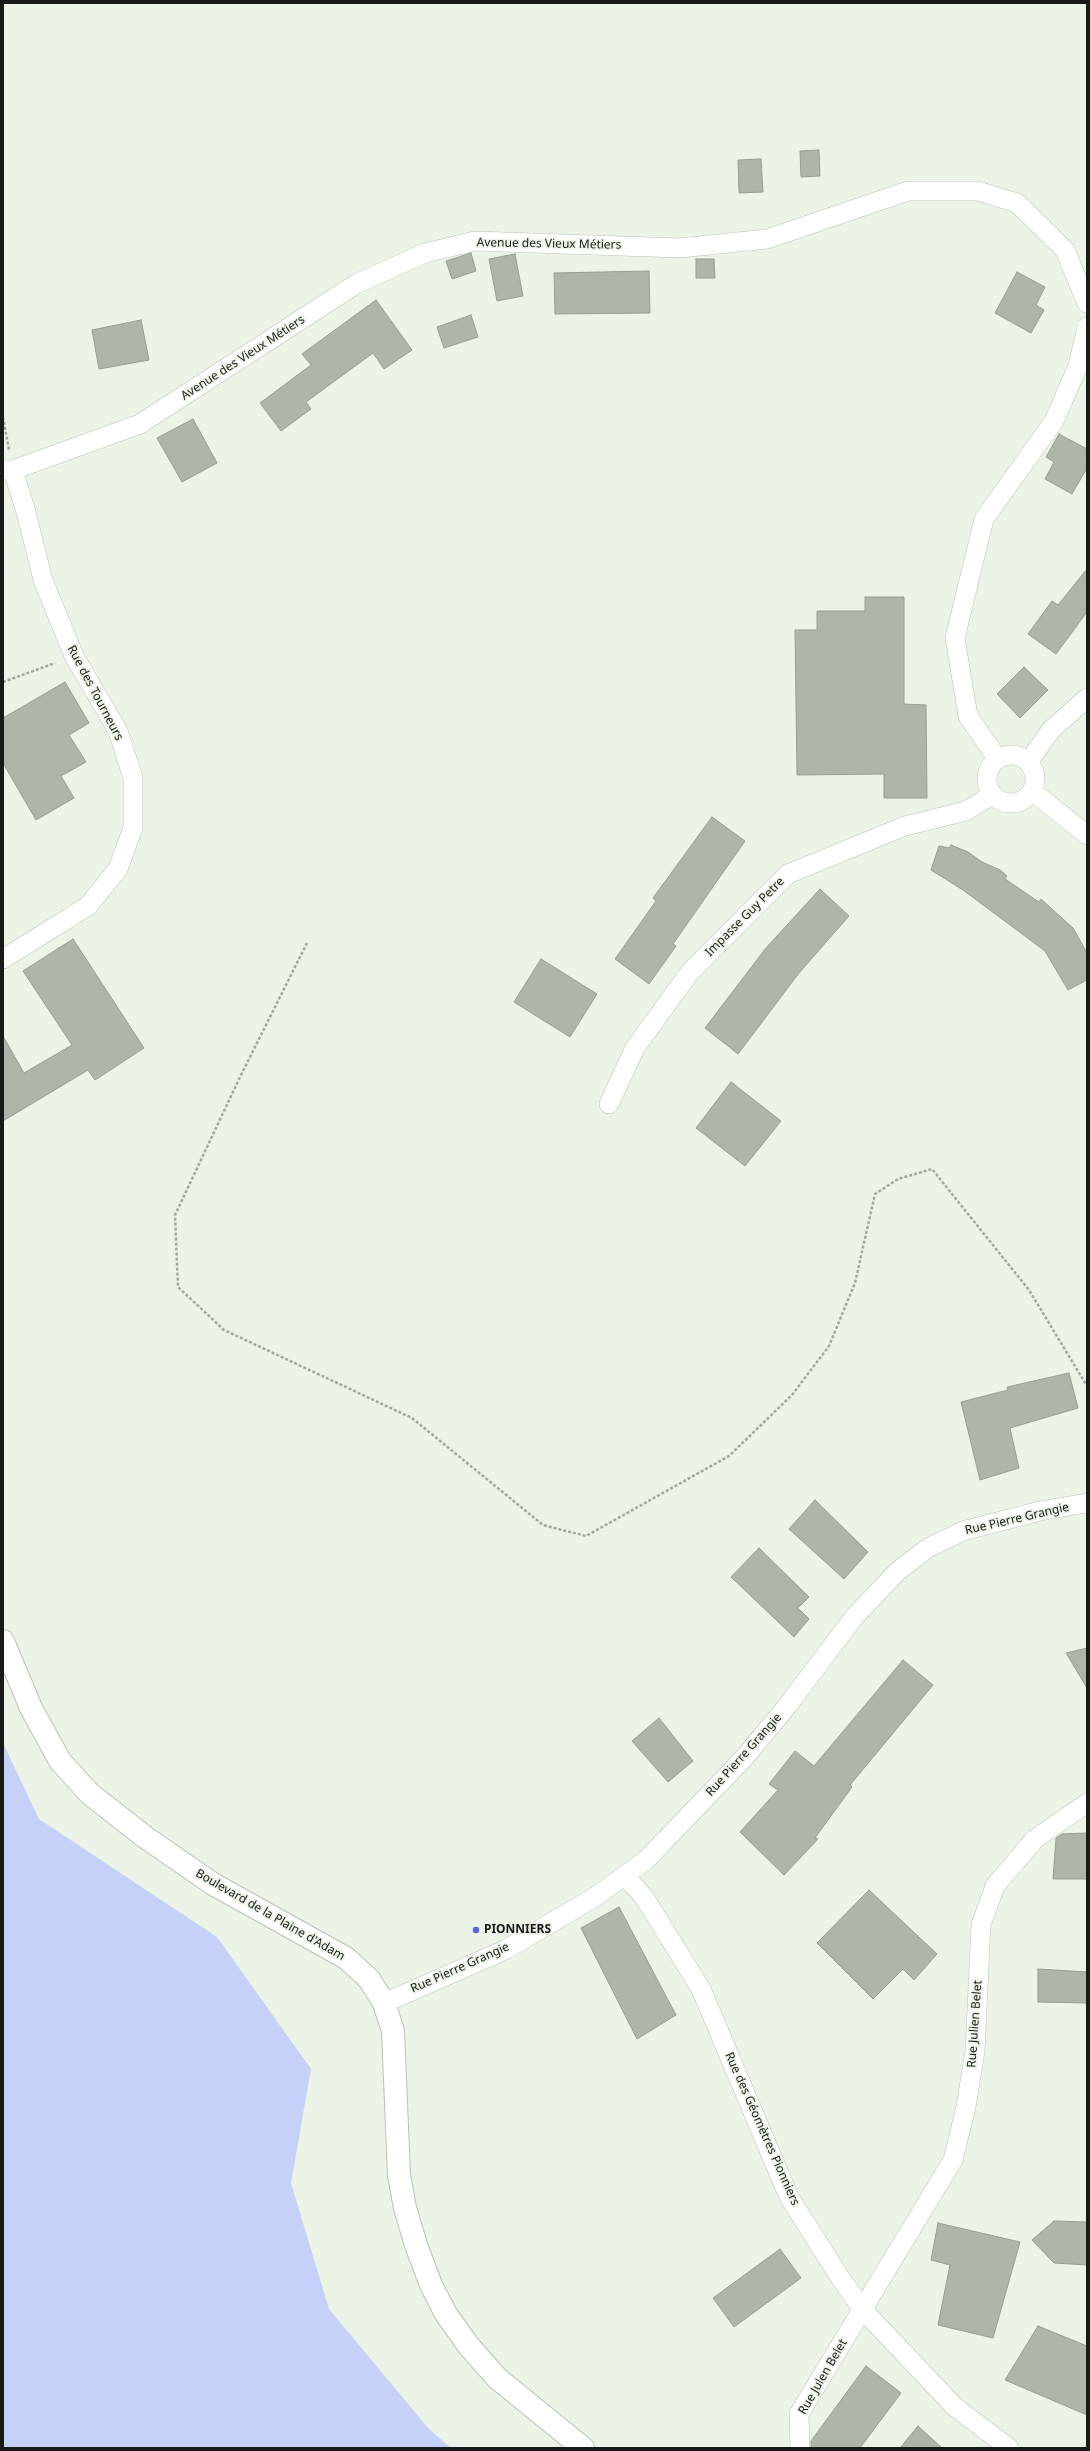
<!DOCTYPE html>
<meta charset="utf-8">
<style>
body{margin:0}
#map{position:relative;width:1090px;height:2451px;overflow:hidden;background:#ecf4e7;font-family:"Noto Sans",sans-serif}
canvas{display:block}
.frame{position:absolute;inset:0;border:4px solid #171a16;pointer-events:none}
</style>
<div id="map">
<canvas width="1090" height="2451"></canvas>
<div class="frame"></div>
</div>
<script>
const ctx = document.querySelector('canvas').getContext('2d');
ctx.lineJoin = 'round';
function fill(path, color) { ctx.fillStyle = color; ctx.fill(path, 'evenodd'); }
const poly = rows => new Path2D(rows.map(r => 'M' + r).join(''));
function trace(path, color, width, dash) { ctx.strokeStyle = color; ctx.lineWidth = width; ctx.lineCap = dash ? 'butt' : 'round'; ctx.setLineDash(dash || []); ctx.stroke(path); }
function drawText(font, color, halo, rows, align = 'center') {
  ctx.font = font + ' "Noto Sans",sans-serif'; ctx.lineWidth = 3.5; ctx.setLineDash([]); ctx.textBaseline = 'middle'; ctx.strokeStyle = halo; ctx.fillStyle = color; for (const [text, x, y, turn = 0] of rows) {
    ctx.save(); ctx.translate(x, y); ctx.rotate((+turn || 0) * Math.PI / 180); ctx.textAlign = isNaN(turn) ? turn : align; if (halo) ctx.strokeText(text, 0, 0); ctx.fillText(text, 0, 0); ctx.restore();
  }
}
fill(poly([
 [3,1743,39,1819,217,1937,311,2069,291,2183,329,2309,429,2429,451,2448,3,2448]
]), '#c6d1f9');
const building = poly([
 [819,150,820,176,801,177,800,151,819,150],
 [761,159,763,192,739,193,738,160,761,159],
 [471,253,476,271,452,279,446,261,471,253],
 [515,254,523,296,497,301,489,259,515,254],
 [696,259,714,259,715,278,696,278,696,259],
 [649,271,650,313,555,314,554,273,649,271],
 [1017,272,1045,287,1036,305,1044,310,1031,333,995,313,1017,272],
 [376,300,412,350,384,369,373,353,306,402,311,409,281,431,260,403,311,365,302,354,376,300],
 [471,315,478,337,444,348,437,327,471,315],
 [141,320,149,360,99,369,92,330,141,320],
 [193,419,217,463,182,482,157,438,193,419],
 [1059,434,1087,449,1087,468,1072,494,1045,479,1054,462,1046,457,1059,434],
 [1087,569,1087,612,1056,654,1028,634,1052,601,1058,605,1087,569],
 [865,597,904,597,904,704,926,705,927,798,884,798,884,774,797,775,795,630,817,630,817,611,865,611,865,597],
 [1024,667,1048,690,1020,718,997,694,1024,667],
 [65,682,89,723,69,735,86,762,61,776,74,798,36,820,3,763,3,718,65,682],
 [712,817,745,841,673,944,676,946,649,984,615,959,656,901,653,898,712,817],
 [951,845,968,852,982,862,1000,870,1007,876,1005,879,1039,902,1041,899,1073,928,1087,953,1087,980,1068,990,1045,951,963,890,931,870,939,846,949,848,951,845],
 [820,889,849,916,799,973,738,1054,705,1028,766,948,820,889],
 [73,939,144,1048,95,1080,88,1070,3,1121,3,1036,24,1073,72,1045,23,971,73,939],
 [541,959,597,994,570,1037,514,1002,541,959],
 [731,1082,781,1121,745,1166,696,1128,731,1082],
 [1069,1373,1078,1408,1010,1428,1019,1468,980,1480,961,1402,1008,1390,1007,1387,1069,1373],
 [815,1500,868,1552,844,1579,789,1529,815,1500],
 [759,1548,809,1597,798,1608,809,1619,794,1637,731,1577,759,1548],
 [1087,1648,1087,1688,1066,1653,1087,1648],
 [903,1660,933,1685,850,1785,852,1787,815,1838,818,1839,784,1875,740,1832,778,1790,769,1784,795,1751,814,1766,903,1660],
 [659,1718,693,1761,668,1782,632,1741,659,1718],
 [1087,1833,1087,1879,1053,1879,1056,1838,1062,1834,1087,1833],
 [869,1890,937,1954,914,1980,903,1969,873,1999,817,1943,869,1890],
 [619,1907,676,2015,637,2039,581,1928,619,1907],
 [1038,1969,1087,1972,1087,2003,1038,2002,1038,1969],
 [1054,2221,1087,2222,1087,2265,1054,2263,1032,2240,1054,2221],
 [938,2223,1020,2242,993,2338,938,2325,950,2265,931,2260,938,2223],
 [780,2249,801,2278,734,2327,713,2298,780,2249],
 [1038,2326,1087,2346,1087,2415,1005,2380,1038,2326],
 [866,2366,901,2393,860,2448,811,2448,811,2441,866,2366],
 [918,2426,942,2448,900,2448,918,2426]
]);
fill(building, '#aeb6aa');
trace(building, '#969e92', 1);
const street = poly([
 [3,470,13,470,140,424,356,284,425,253,475,241,680,248,767,239,908,191,978,191,1017,203,1065,250,1087,303],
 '987 779a24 24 0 1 1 48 0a24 24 0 1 1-48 0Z',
 [997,758,968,716,955,638,984,519,1054,421,1078,366,1087,327],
 [1028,762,1052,729,1087,698],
 [1032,791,1087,835],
 [3,959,88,906,118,869,133,828,133,778,118,731,74,656,43,580,26,512,13,470],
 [609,1104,635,1048,690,972,788,874,905,826,966,811,992,795],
 [625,1876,644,1897,701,1989,789,2197,841,2279,863,2310,955,2407,1009,2448],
 [384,2003,505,1950,595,1897,646,1860,744,1758,788,1705,855,1616,898,1571,928,1548,963,1531,1040,1511,1087,1503],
 [800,2448,799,2414,953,2160,966,2107,975,2051,981,1925,995,1886,1035,1839,1087,1803]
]);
const secondary = poly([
 [3,1641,31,1708,60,1761,90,1794,145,1837,213,1884,346,1958,369,1979,384,2003,393,2031,399,2175,405,2208,416,2245,431,2285,446,2314,468,2345,497,2378,583,2448]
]);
trace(street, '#bac2b6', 20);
trace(secondary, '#bac2b6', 24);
trace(poly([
 [3,417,9,450],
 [3,682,55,663],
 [307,943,241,1075,175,1215,178,1287,224,1330,412,1418,543,1525,586,1536,729,1456,792,1395,829,1346,855,1283,875,1194,898,1179,932,1169,1029,1290,1087,1386]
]), '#a2a89f', 2.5, [3, 2]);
trace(street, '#fff', 19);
trace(secondary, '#fff', 22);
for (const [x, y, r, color] of [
 [476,1930,4,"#5665dc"]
]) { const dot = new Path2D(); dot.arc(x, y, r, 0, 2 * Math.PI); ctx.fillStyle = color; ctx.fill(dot); trace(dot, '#ecf4e7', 1.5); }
drawText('12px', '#171a16', '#ecf4e7', [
 ["Avenue des Vieux Métiers",549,244,1],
 ["Avenue des Vieux Métiers",243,358,-33],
 ["Rue des Tourneurs",95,693,62],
 ["Impasse Guy Petre",745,917,-45],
 ["Rue Pierre Grangie",1017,1519,-13],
 ["Rue Pierre Grangie",744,1755,-48],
 ["Boulevard de la Plaine d'Adam",270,1915,30],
 ["Rue Pierre Grangie",460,1968,-24],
 ["Rue Julien Belet",975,2024,-86],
 ["Rue des Géomètres Pionniers",762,2129,66],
 ["Rue Julen Belet",823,2377,-60]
]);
drawText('bold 12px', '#171a16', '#ecf4e7', [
 ["PIONNIERS",484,1930]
], 'left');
</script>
